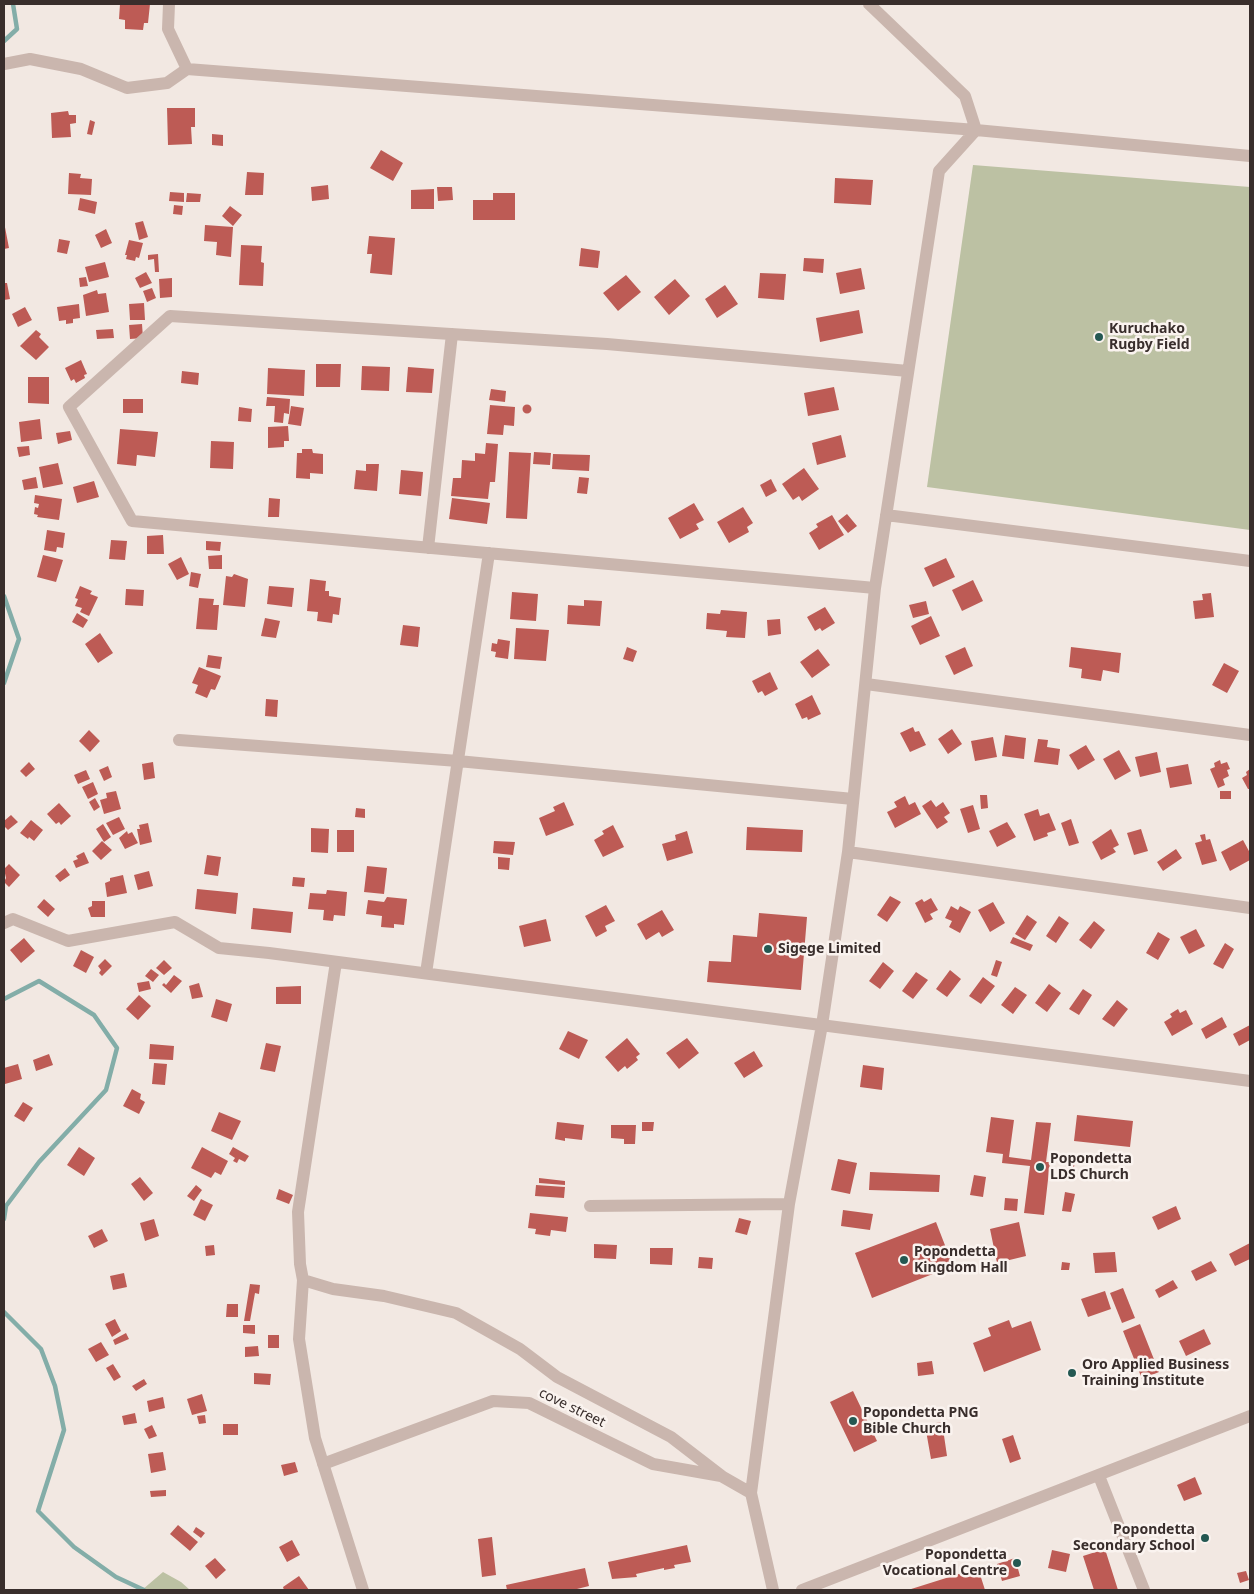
<!DOCTYPE html>
<style>
body{margin:0}
#map{position:relative;width:1254px;height:1594px;overflow:hidden;background:#f2e8e2;font-family:"Noto Sans",sans-serif}
canvas{display:block}
.frame{position:absolute;inset:0;border:5px solid #392e2c;pointer-events:none}
</style>
<div id="map">
<canvas width="1254" height="1594"></canvas>
<div class="frame"></div>
</div>
<script>
const ctx = document.querySelector('canvas').getContext('2d');
ctx.lineJoin = 'round';
function fill(path, color) { ctx.fillStyle = color; ctx.fill(path, 'evenodd'); }
const poly = rows => new Path2D(rows.map(r => 'M' + r).join(''));
function trace(path, color, width, dash) { ctx.strokeStyle = color; ctx.lineWidth = width; ctx.lineCap = dash ? 'butt' : 'round'; ctx.setLineDash(dash || []); ctx.stroke(path); }
function drawText(font, color, halo, rows, align = 'center') {
  ctx.font = font + ' "Noto Sans",sans-serif'; ctx.lineWidth = 5; ctx.setLineDash([]); ctx.textBaseline = 'middle'; ctx.strokeStyle = halo; ctx.fillStyle = color; for (const [text, x, y, turn = 0] of rows) {
    ctx.save(); ctx.translate(x, y); ctx.rotate((+turn || 0) * Math.PI / 180); ctx.textAlign = isNaN(turn) ? turn : align; if (halo) ctx.strokeText(text, 0, 0); ctx.fillText(text, 0, 0); ctx.restore();
  }
}
fill(poly([
 [973,165,1250,187,1250,530,927,487],
 [163,1572,181,1582,190,1590,142,1590]
]), '#bcc1a3');
trace(poly([
 [4,41,17,29,13,4],
 [4,596,19,639,4,683],
 [4,999,39,981,94,1015,117,1048,106,1090,39,1162,6,1206,4,1219],
 [4,1312,41,1349,55,1386,64,1430,38,1511,74,1547,116,1577,144,1590]
]), '#83ada8', 4.5);
fill(poly([
 [120,4,150,4,148,23,144,23,143,30,125,29,125,20,119,19],
 [167,108,195,108,195,127,191,127,192,144,168,145],
 [68,111,69,115,76,115,76,123,70,124,71,137,52,138,51,113],
 [90,120,95,122,92,135,87,134],
 [212,134,223,135,223,146,212,145],
 [381,150,403,163,393,181,370,168],
 [247,172,264,173,263,195,245,195],
 [69,173,81,174,80,178,92,179,91,195,68,194],
 [835,178,873,180,871,205,834,203],
 [328,185,329,199,312,201,311,187],
 [437,187,452,187,453,200,438,201],
 [434,189,434,209,411,209,411,190],
 [170,192,184,193,184,202,169,201],
 [187,193,201,194,200,202,186,202],
 [493,193,515,193,515,220,473,220,473,200,493,200],
 [80,198,97,202,95,214,78,210],
 [174,205,183,206,182,215,173,214],
 [230,206,242,215,233,226,222,216],
 [143,221,148,237,139,240,135,223],
 [4,222,9,248,4,249],
 [205,225,233,227,231,257,216,255,217,242,204,241],
 [106,229,112,243,101,248,95,235],
 [369,236,395,238,392,275,370,273,372,254,367,254],
 [59,239,70,241,67,254,57,252],
 [129,240,143,243,139,258,136,257,135,261,126,259,127,255,125,255],
 [241,245,262,246,261,262,264,263,263,286,239,285],
 [581,248,600,251,598,268,579,266],
 [158,254,159,272,155,272,154,259,148,260,148,255],
 [804,258,824,259,823,273,803,271],
 [105,262,109,277,89,282,85,267],
 [861,268,865,289,840,294,836,273],
 [146,272,152,283,140,288,135,278],
 [760,273,786,274,784,300,758,298],
 [626,275,641,292,618,311,603,293],
 [86,277,88,286,80,287,79,278],
 [172,278,172,297,160,298,159,279],
 [675,279,690,296,669,315,654,297],
 [4,283,7,283,10,299,4,300],
 [725,285,738,304,717,318,705,299],
 [152,288,156,298,147,302,143,291],
 [97,290,98,294,106,293,109,312,86,316,83,295],
 [144,303,145,320,130,320,129,304],
 [79,304,80,318,73,319,73,323,66,324,66,320,59,321,57,307],
 [25,307,32,320,18,327,12,314],
 [859,310,863,333,820,342,816,318],
 [142,324,143,338,130,339,129,325],
 [113,329,114,338,97,339,96,330],
 [36,330,41,334,39,337,49,347,36,360,20,346],
 [81,360,87,374,84,375,85,378,76,383,74,379,71,381,65,368],
 [316,364,341,364,340,387,316,387],
 [362,366,390,367,389,391,361,390],
 [408,367,434,369,432,393,406,392],
 [268,368,305,370,304,396,267,394],
 [182,371,199,373,198,385,181,383],
 [28,377,49,377,49,404,28,403],
 [834,387,839,410,808,416,804,393],
 [491,389,506,391,505,402,489,400],
 [267,397,290,399,289,414,284,413,283,423,274,422,275,406,266,406],
 [123,399,143,399,143,413,123,413],
 '522.5 409a4.5 4.5 0 1 1 9 0a4.5 4.5 0 1 1-9 0Z',
 [490,405,515,407,514,426,504,425,503,435,487,434],
 [291,406,304,408,301,426,288,424],
 [239,407,252,409,251,422,238,421],
 [40,419,42,439,21,442,19,422],
 [288,426,289,441,284,441,284,447,268,448,268,427],
 [120,429,158,432,155,457,137,455,136,466,117,464],
 [70,431,72,440,58,444,56,433],
 [841,435,846,457,817,465,812,443],
 [211,441,234,442,233,469,210,468],
 [486,443,498,444,495,482,490,482,488,499,451,496,453,478,461,478,462,460,475,461,475,453,485,454],
 [29,446,30,455,19,457,17,447],
 [302,449,312,449,313,453,323,454,323,474,310,473,310,479,296,478,297,453,302,453],
 [509,452,531,453,527,519,506,518],
 [534,452,551,453,550,465,533,464],
 [553,454,590,455,589,471,552,469],
 [58,463,63,484,43,488,39,467],
 [366,464,379,464,377,491,354,489,356,470,366,471],
 [804,468,819,489,802,501,799,496,793,500,782,484],
 [401,470,423,472,421,496,399,494],
 [36,477,38,488,24,490,22,480],
 [579,477,589,478,587,494,577,493],
 [771,479,777,491,766,497,760,485],
 [94,481,99,497,77,503,73,487],
 [35,495,62,499,59,520,37,517,38,515,34,514,35,507,38,508,39,504,34,503],
 [269,498,280,499,279,517,268,517],
 [452,498,490,503,487,524,449,519],
 [694,503,704,520,696,524,699,529,680,539,668,518],
 [743,507,753,523,747,527,749,532,729,543,717,522],
 [847,514,857,526,848,533,838,521],
 [832,515,844,535,819,550,809,533,818,527,816,524],
 [47,530,65,533,63,548,57,547,56,552,44,550],
 [163,535,164,554,147,554,147,536],
 [111,540,127,541,125,560,109,559],
 [206,541,221,542,220,551,206,550],
 [43,555,63,560,56,582,37,577],
 [222,555,222,569,209,569,208,556],
 [181,557,189,574,177,580,168,564],
 [946,558,955,577,933,587,924,568],
 [191,572,201,574,198,588,189,586],
 [234,574,248,579,245,607,223,605,226,576,232,577],
 [310,579,326,581,325,591,329,591,329,596,341,598,339,615,333,614,332,623,317,621,318,612,307,611],
 [973,580,983,601,962,611,952,590],
 [80,586,92,591,90,594,98,597,89,616,80,612,82,608,75,606,78,599,75,598],
 [269,586,294,588,292,607,267,604],
 [126,589,144,590,143,606,125,605],
 [512,592,538,594,536,621,510,619],
 [1211,593,1214,617,1195,619,1193,601,1203,600,1202,594],
 [199,598,214,599,213,605,219,605,217,630,196,629],
 [584,600,602,601,600,626,567,624,568,605,584,606],
 [926,601,929,614,913,618,909,605],
 [825,607,835,623,822,631,820,628,815,631,807,617],
 [721,610,747,612,745,638,726,637,727,631,706,629,707,613,720,614],
 [77,613,88,620,83,628,72,622],
 [931,616,940,636,920,645,911,626],
 [265,618,280,621,276,638,261,636],
 [780,619,781,634,768,636,767,620],
 [403,625,420,627,418,647,400,645],
 [516,628,549,630,546,661,514,659],
 [100,633,113,653,98,663,85,644],
 [498,639,510,641,508,659,495,657,496,652,491,651,492,643,497,644],
 [627,647,637,651,633,662,623,659],
 [965,647,973,666,954,675,945,656],
 [1071,647,1121,653,1119,673,1103,670,1101,681,1081,678,1082,669,1069,667],
 [818,649,830,665,812,678,800,662],
 [208,655,222,657,220,669,206,667],
 [1224,663,1239,671,1227,693,1212,685],
 [199,667,221,676,215,690,211,689,207,698,195,693,198,685,192,683],
 [770,672,778,689,765,696,762,691,758,693,752,681],
 [812,695,821,714,808,720,807,717,802,719,795,704],
 [266,699,278,700,277,717,265,716],
 [913,727,915,732,919,731,926,745,910,752,900,733],
 [952,729,962,744,948,754,938,739],
 [89,730,100,741,90,752,79,741],
 [1005,735,1026,738,1024,759,1002,756],
 [993,737,997,757,975,761,971,741],
 [1038,739,1048,740,1047,747,1060,749,1058,765,1034,762],
 [1086,745,1095,760,1078,770,1069,755],
 [1119,750,1131,771,1115,780,1103,759],
 [1157,752,1161,772,1140,777,1135,757],
 [1220,760,1221,764,1227,762,1230,769,1227,770,1229,776,1223,779,1225,785,1218,788,1210,769,1215,767,1214,763],
 [29,762,35,769,26,777,20,771],
 [153,762,155,778,144,780,142,764],
 [1188,764,1192,784,1170,788,1166,768],
 [108,766,112,777,104,781,99,770],
 [1250,769,1250,789,1248,789,1242,778,1247,775,1246,772],
 [86,770,90,779,78,784,74,775],
 [93,782,98,794,88,799,82,787],
 [116,791,121,809,104,814,100,800,107,798,106,793],
 [1220,791,1231,791,1231,799,1220,799],
 [980,795,987,795,988,808,981,809],
 [905,796,909,805,915,802,921,814,895,828,887,812,897,807,894,802],
 [95,798,100,807,94,811,89,802],
 [931,800,936,807,943,802,950,813,944,817,948,822,937,829,922,806],
 [564,802,574,825,546,836,539,818,555,811,553,807],
 [59,803,71,816,61,825,59,822,56,824,47,814],
 [973,805,980,829,968,833,960,809],
 [356,808,365,809,365,818,355,817],
 [1038,809,1040,816,1049,813,1056,830,1047,833,1048,836,1034,841,1024,814],
 [11,815,18,822,8,830,4,826,4,821],
 [119,817,125,829,113,835,106,823],
 [1071,819,1079,843,1069,846,1061,823],
 [31,820,43,830,34,841,29,837,28,839,20,833],
 [1007,822,1016,837,997,847,989,831],
 [148,823,152,842,140,845,137,829,140,829,139,825],
 [103,824,111,837,104,842,96,829],
 [613,825,624,847,603,857,594,840,604,834,602,831],
 [747,827,803,830,802,852,746,850],
 [311,828,329,829,328,853,311,852],
 [1111,829,1119,845,1113,848,1116,852,1101,860,1092,842],
 [1141,829,1148,851,1134,855,1127,833],
 [337,830,354,830,354,852,337,852],
 [127,831,128,834,132,832,138,843,125,849,119,838],
 [687,831,693,853,667,861,662,844,676,840,675,835],
 [1205,834,1206,840,1210,839,1217,861,1202,865,1195,843,1202,841,1200,835],
 [1243,840,1250,853,1250,860,1230,871,1221,852],
 [102,841,112,850,101,860,92,851],
 [494,841,515,842,513,855,493,853],
 [1176,849,1182,858,1163,871,1157,862],
 [84,852,89,863,76,868,73,861,78,859,76,856],
 [207,855,221,857,218,876,204,874],
 [498,857,510,858,509,870,498,869],
 [9,864,20,875,9,887,4,882,6,878,4,869],
 [367,866,387,868,384,894,364,892],
 [65,868,70,875,60,882,55,876],
 [149,871,153,886,138,890,134,875],
 [123,875,127,893,107,897,105,883,110,881,110,878],
 [293,877,305,878,304,887,292,886],
 [197,889,238,893,236,914,195,909],
 [327,890,347,892,345,916,334,915,333,921,323,920,324,910,308,909,310,893,326,894],
 [890,896,901,902,887,922,877,915],
 [387,897,407,899,404,925,394,924,394,928,381,927,382,916,366,914,368,900,384,902],
 [931,898,938,910,930,914,933,919,925,923,915,903,922,899,924,902],
 [44,899,55,909,48,917,37,907],
 [92,901,105,901,105,917,91,917,88,908,92,906],
 [993,902,1005,923,990,932,978,910],
 [606,905,615,921,605,926,607,931,596,937,585,916],
 [951,906,958,910,960,906,971,912,960,933,949,927,952,921,945,918],
 [253,908,293,912,291,933,251,929],
 [662,910,674,930,662,937,659,932,646,940,637,924],
 [759,913,807,917,801,990,707,982,709,961,731,962,733,935,757,937],
 [1027,915,1037,922,1025,940,1015,934],
 [1059,916,1069,923,1056,943,1046,936],
 [546,919,551,941,524,947,519,926],
 [1094,921,1105,930,1091,949,1079,940],
 [1196,929,1205,946,1189,954,1180,937],
 [1158,932,1170,939,1158,960,1146,953],
 [1013,937,1033,945,1030,951,1010,943],
 [24,938,35,951,21,963,10,950],
 [1225,943,1234,949,1223,969,1213,964],
 [81,950,94,957,86,973,73,966],
 [105,959,112,966,102,976,99,973,101,970,98,966],
 [164,960,172,968,164,975,156,968],
 [996,960,1002,962,997,977,991,975],
 [883,962,894,971,880,989,869,981],
 [151,969,159,975,153,982,145,976],
 [950,970,961,979,947,997,936,989],
 [916,972,928,980,913,999,902,991],
 [174,975,182,981,171,993,162,985,164,983,166,985],
 [983,977,995,986,981,1004,969,996],
 [149,981,151,989,139,992,137,983],
 [199,983,203,997,192,999,189,986],
 [1049,984,1061,993,1047,1012,1035,1003],
 [301,986,301,1004,276,1004,276,987],
 [1015,987,1027,995,1013,1014,1001,1005],
 [1083,989,1092,995,1079,1015,1069,1009],
 [139,995,151,1006,138,1020,126,1009],
 [216,999,232,1004,227,1022,211,1017],
 [1117,1000,1128,1009,1114,1027,1102,1019],
 [1178,1009,1180,1013,1186,1010,1193,1024,1172,1036,1164,1022,1172,1017,1170,1014],
 [1222,1017,1227,1027,1206,1039,1201,1029],
 [1250,1025,1250,1040,1239,1046,1233,1034],
 [568,1031,588,1040,579,1059,559,1049],
 [627,1038,640,1054,636,1057,638,1060,627,1069,625,1066,618,1072,605,1057],
 [687,1038,699,1053,679,1069,666,1053],
 [266,1043,281,1046,275,1072,260,1069],
 [150,1044,174,1046,173,1060,149,1059],
 [754,1051,763,1066,744,1078,734,1063],
 [49,1054,53,1065,36,1071,33,1060],
 [154,1063,167,1064,165,1085,152,1084],
 [18,1064,22,1079,5,1084,4,1068],
 [863,1065,884,1068,882,1090,860,1087],
 [132,1089,141,1094,140,1099,145,1102,139,1114,123,1106],
 [23,1102,33,1108,24,1122,14,1116],
 [219,1112,241,1121,232,1140,211,1131],
 [1077,1115,1133,1121,1130,1147,1074,1141],
 [991,1117,1014,1120,1009,1157,1031,1160,1036,1122,1051,1123,1046,1162,1050,1162,1044,1215,1024,1213,1030,1166,1002,1163,1003,1154,986,1152],
 [557,1122,584,1125,582,1140,565,1138,565,1141,555,1139],
 [642,1122,654,1122,653,1131,642,1131],
 [611,1125,636,1125,635,1144,624,1144,624,1139,611,1138],
 [79,1147,95,1158,84,1176,67,1165],
 [202,1147,228,1161,221,1175,215,1172,211,1178,191,1168],
 [233,1147,249,1156,245,1162,239,1159,237,1163,233,1161,235,1158,229,1154],
 [838,1159,857,1163,850,1194,831,1190],
 [1068,1159,1075,1161,1073,1174,1066,1172],
 [870,1172,940,1175,939,1192,869,1190],
 [974,1175,986,1177,983,1197,970,1195],
 [140,1177,153,1193,144,1201,131,1184],
 [539,1178,565,1181,565,1185,539,1183],
 [196,1185,202,1190,194,1201,187,1196],
 [536,1185,565,1187,564,1198,535,1196],
 [279,1189,293,1195,289,1204,276,1199],
 [1065,1192,1075,1194,1071,1212,1062,1211],
 [1005,1198,1018,1199,1017,1211,1004,1210],
 [201,1199,213,1205,205,1221,193,1215],
 [1176,1206,1181,1219,1158,1230,1152,1217],
 [843,1210,873,1214,870,1230,841,1226],
 [530,1213,568,1217,566,1232,551,1230,550,1236,535,1234,536,1229,528,1228],
 [739,1218,751,1221,747,1235,735,1232],
 [154,1219,159,1236,145,1241,140,1223],
 [936,1222,953,1266,872,1298,855,1253],
 [1019,1222,1026,1256,997,1263,990,1229],
 [102,1229,108,1241,94,1248,88,1236],
 [1250,1243,1250,1259,1235,1266,1229,1254],
 [594,1244,617,1245,616,1259,594,1258],
 [214,1245,215,1255,206,1256,205,1246],
 [650,1248,673,1248,672,1265,650,1264],
 [1115,1252,1117,1272,1095,1273,1093,1253],
 [699,1257,713,1258,712,1269,698,1268],
 [1211,1261,1217,1271,1196,1281,1191,1271],
 [1062,1262,1070,1263,1069,1270,1061,1270],
 [124,1273,127,1287,113,1290,110,1276],
 [1173,1280,1178,1288,1159,1298,1155,1290],
 [250,1284,260,1285,259,1294,255,1293,250,1321,244,1321],
 [1123,1288,1135,1318,1122,1323,1110,1293],
 [1105,1291,1111,1309,1088,1317,1081,1299],
 [227,1304,238,1304,238,1317,226,1317],
 [115,1319,121,1331,112,1337,105,1324],
 [1009,1320,1012,1328,1031,1321,1041,1350,984,1372,973,1343,991,1336,988,1328],
 [1140,1324,1159,1372,1142,1379,1123,1331],
 [243,1325,255,1325,255,1334,243,1333],
 [1204,1329,1211,1344,1186,1356,1179,1341],
 [126,1333,129,1339,115,1345,113,1340],
 [268,1335,279,1335,279,1348,268,1348],
 [101,1342,109,1355,96,1362,88,1349],
 [258,1346,259,1356,245,1357,245,1347],
 [932,1361,934,1374,918,1376,917,1363],
 [113,1364,121,1377,114,1381,106,1368],
 [254,1373,271,1374,270,1385,254,1384],
 [144,1379,147,1384,136,1391,132,1386],
 [853,1391,877,1441,854,1452,830,1402],
 [202,1394,207,1411,192,1415,187,1399],
 [163,1397,165,1408,149,1412,147,1401],
 [135,1413,137,1423,124,1425,122,1416],
 [205,1415,206,1423,199,1424,197,1416],
 [942,1422,947,1456,931,1459,925,1425],
 [223,1424,238,1424,238,1435,223,1435],
 [152,1425,157,1436,149,1439,144,1429],
 [1013,1435,1021,1459,1010,1463,1002,1439],
 [163,1452,166,1470,151,1473,148,1454],
 [295,1462,298,1472,284,1476,281,1465],
 [1195,1477,1202,1494,1184,1501,1177,1485],
 [166,1490,166,1496,151,1497,150,1491],
 [178,1525,198,1542,190,1551,170,1534],
 [196,1527,205,1533,201,1538,193,1532],
 [492,1537,496,1575,482,1577,478,1539],
 [292,1540,300,1555,287,1562,279,1547],
 [687,1545,691,1562,674,1565,675,1568,664,1570,664,1568,636,1574,637,1577,612,1579,608,1562],
 [1105,1549,1118,1590,1094,1590,1083,1556],
 [1052,1550,1070,1554,1066,1572,1048,1568],
 [215,1558,226,1570,216,1579,205,1566],
 [1015,1558,1020,1576,1002,1581,997,1564],
 [585,1568,589,1586,573,1590,507,1590,506,1585],
 [978,1568,985,1590,908,1590],
 [1246,1571,1249,1580,1240,1583,1237,1573],
 [299,1576,309,1590,284,1590,283,1587]
]), '#bd5b55');
trace(poly([
 [169,4,168,29,187,69],
 [4,64,30,59,81,69,127,88,167,83,187,69,976,130,1250,156],
 [886,515,1250,561],
 [428,548,452,334],
 [875,588,132,521,69,407,170,316,607,344,908,371],
 [866,684,1250,735],
 [179,740,458,761,853,799],
 [848,852,1250,908],
 [4,923,13,919,68,941,175,922,219,948,269,953,1250,1081],
 [336,962,298,1212,300,1264,303,1280,299,1339,315,1438,363,1590],
 [426,973,489,553],
 [590,1206,789,1204],
 [303,1280,333,1289,384,1296,456,1313,520,1349,557,1377,671,1437,723,1477,751,1493],
 [323,1464,493,1401,529,1403,653,1464,721,1476],
 [1099,1476,1144,1590],
 [773,1590,751,1493,789,1204,822,1025,848,852,875,588,939,171,976,130,965,96,869,4],
 [802,1590,1250,1416]
]), '#cab6ae', 12);
for (const [x, y, r, color] of [
 [1099,337,5,"#245852"],
 [768,949,5,"#245852"],
 [1040,1167,5,"#245852"],
 [904,1260,5,"#245852"],
 [1072,1373,5,"#245852"],
 [853,1421,5,"#245852"],
 [1205,1538,5,"#245852"],
 [1017,1563,5,"#245852"]
]) { const dot = new Path2D(); dot.arc(x, y, r, 0, 2 * Math.PI); ctx.fillStyle = color; ctx.fill(dot); trace(dot, '#faf3ef', 2); }
drawText('bold 14px', '#392e2c', '#faf3ef', [
 ["Kuruchako",1109,329],
 ["Rugby Field",1109,345],
 ["Sigege Limited",778,949],
 ["Popondetta",1050,1159],
 ["LDS Church",1050,1175],
 ["Popondetta",914,1252],
 ["Kingdom Hall",914,1268],
 ["Oro Applied Business",1082,1365],
 ["Training Institute",1082,1381],
 ["Popondetta PNG",863,1413],
 ["Bible Church",863,1429],
 ["Popondetta",1195,1530,"right"],
 ["Secondary School",1195,1546,"right"],
 ["Popondetta",1007,1555,"right"],
 ["Vocational Centre",1007,1571,"right"]
], 'left');
drawText('14px', '#392e2c', '#faf3ef', [
 ["cove street",572,1408,26]
]);
</script>
